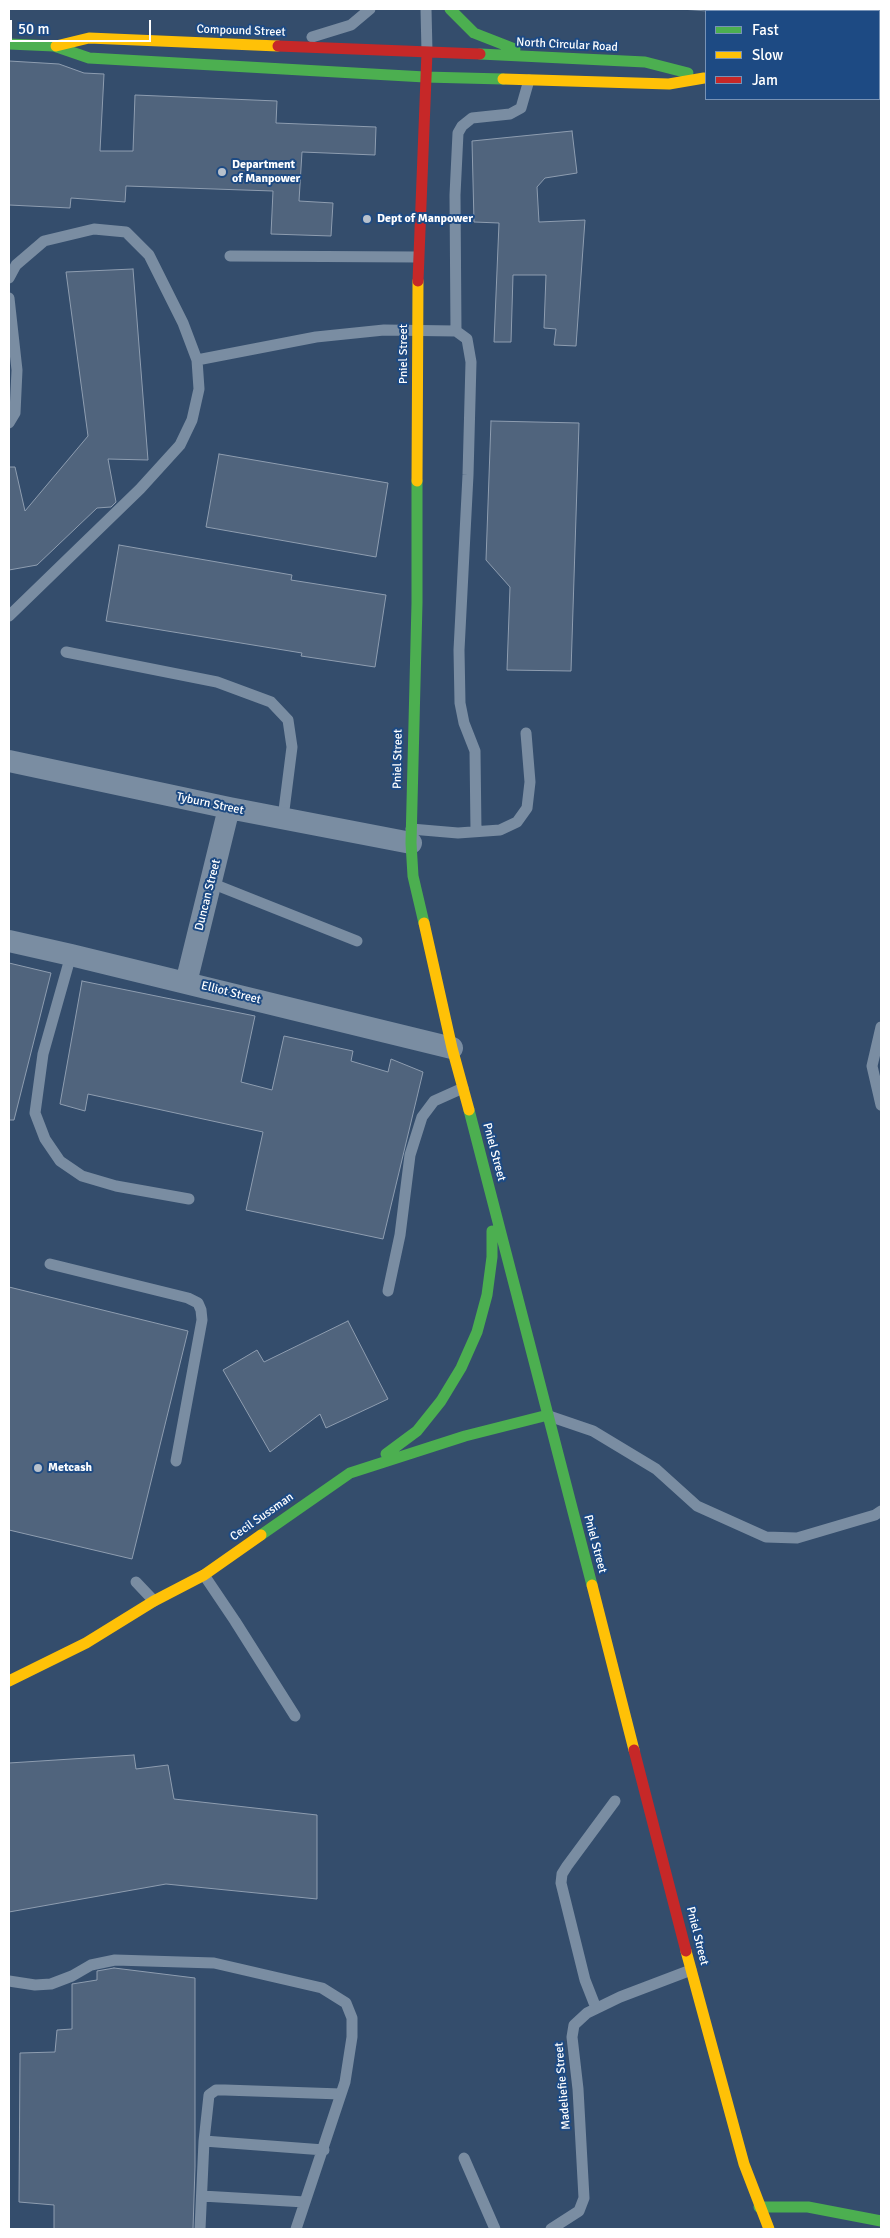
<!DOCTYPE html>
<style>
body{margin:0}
#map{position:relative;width:890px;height:2238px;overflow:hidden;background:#344d6c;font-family:Signika,sans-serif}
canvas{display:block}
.frame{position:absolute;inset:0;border:10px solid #fff;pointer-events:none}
.legend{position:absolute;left:705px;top:10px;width:175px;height:90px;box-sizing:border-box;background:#1d4a83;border:1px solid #7792b5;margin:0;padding:6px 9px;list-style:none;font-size:15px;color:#fff}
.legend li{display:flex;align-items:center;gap:10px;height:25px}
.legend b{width:25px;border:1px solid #7792b5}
.scale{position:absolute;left:10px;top:20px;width:141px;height:22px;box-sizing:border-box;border:2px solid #fff;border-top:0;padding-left:6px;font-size:15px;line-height:18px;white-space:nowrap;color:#fff;-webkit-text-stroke:4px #1d4a83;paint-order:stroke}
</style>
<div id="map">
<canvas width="890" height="2238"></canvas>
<div class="frame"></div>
<ul class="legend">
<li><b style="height:6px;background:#4caf50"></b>Fast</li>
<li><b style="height:6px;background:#ffc107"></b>Slow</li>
<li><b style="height:6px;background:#c62828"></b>Jam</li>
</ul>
<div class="scale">50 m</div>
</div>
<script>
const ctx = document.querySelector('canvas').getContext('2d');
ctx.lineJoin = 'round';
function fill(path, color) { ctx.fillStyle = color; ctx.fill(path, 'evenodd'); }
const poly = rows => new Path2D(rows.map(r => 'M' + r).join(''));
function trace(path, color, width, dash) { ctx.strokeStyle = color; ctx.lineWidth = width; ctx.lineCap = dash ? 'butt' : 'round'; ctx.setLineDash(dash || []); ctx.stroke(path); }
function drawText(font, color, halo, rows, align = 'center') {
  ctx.font = font + ' Signika,sans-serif'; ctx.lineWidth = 4; ctx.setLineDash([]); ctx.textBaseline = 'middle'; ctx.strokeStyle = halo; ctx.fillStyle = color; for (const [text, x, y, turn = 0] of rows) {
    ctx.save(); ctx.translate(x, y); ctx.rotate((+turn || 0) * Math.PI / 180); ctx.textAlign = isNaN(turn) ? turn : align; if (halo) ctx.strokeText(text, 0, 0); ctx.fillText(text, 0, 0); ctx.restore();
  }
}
const building = poly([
 [9,61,59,64,84,73,104,74,100,151,133,151,135,95,277,101,276,123,376,127,375,155,302,152,299,201,333,203,331,236,271,234,273,191,126,186,125,202,71,198,70,208,9,205,9,61],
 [572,131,577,173,545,178,537,187,539,222,585,220,576,346,554,345,556,329,544,328,546,275,513,275,511,342,494,342,499,223,474,222,472,141,572,131],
 [133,269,148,460,108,459,116,502,111,507,97,508,37,565,9,570,9,467,15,467,25,511,88,436,66,272,133,269],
 [491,421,579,423,571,671,507,670,510,587,486,560,491,421],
 [219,454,388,483,376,557,206,527,219,454],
 [119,545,292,575,291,580,386,595,375,667,301,656,302,653,106,621,119,545],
 [9,963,51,973,14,1120,9,1120,9,963],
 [82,981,255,1016,241,1082,272,1090,284,1036,353,1051,351,1061,388,1072,391,1059,423,1072,383,1239,246,1210,263,1132,88,1094,85,1111,60,1104,82,981],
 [9,1287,188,1331,132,1559,9,1530,9,1287],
 [348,1321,388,1399,326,1428,320,1414,270,1452,223,1370,257,1350,264,1362,348,1321],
 [134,1755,136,1769,168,1765,174,1799,317,1815,317,1899,166,1884,9,1912,9,1763,134,1755],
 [114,1968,195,1978,195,2167,193,2229,54,2229,54,2205,19,2202,20,2053,55,2052,57,2030,72,2029,72,1984,97,1980,97,1971,114,1968]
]);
fill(building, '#50647d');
trace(building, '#8e9db0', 1);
trace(poly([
 [426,9,427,52],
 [312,37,351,25,370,9],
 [230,256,418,257],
 [9,278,16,265,44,241,94,229,126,232,149,255,183,323,197,360,199,389,192,420,180,445,140,489,9,616],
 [9,298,17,370,15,413,9,423],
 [456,331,455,195,458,133,462,126,472,118,510,114,521,108,529,80],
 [197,360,316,337,384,330,456,331,467,339,471,362,468,475,459,650,460,703,464,723,475,751,476,831],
 [66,652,217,682,271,702,288,720,292,747,283,818],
 [411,829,458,833,500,830,517,822,527,808,530,782,526,733],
 [211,883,357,941],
 [71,955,43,1054,35,1113,45,1139,60,1161,82,1176,116,1186,189,1199],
 [881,1027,872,1066,881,1105],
 [50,1264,188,1298,198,1303,201,1310,202,1320,176,1461],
 [388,1291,400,1235,410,1155,422,1117,434,1101,463,1088],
 [549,1416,593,1431,656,1469,697,1506,766,1537,797,1538,875,1515,881,1511],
 [204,1575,235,1621,295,1716],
 [136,1582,154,1601],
 [9,1981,35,1985,51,1984,72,1976,91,1965,115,1960,214,1963,322,1988,346,2003,352,2018,352,2037,345,2082,296,2229],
 [596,2008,585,1980,561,1883,562,1874,567,1866,615,1801],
 [204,2141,324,2150],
 [464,2158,495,2229],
 [202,2196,305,2202],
 [200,2229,204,2141,209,2095,216,2090,225,2090,341,2094],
 [551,2229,579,2211,584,2198,578,2089,572,2037,574,2025,587,2013,620,1997,691,1970]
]), '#7a8da2', 11);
trace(poly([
 [9,761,229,808,411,843],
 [9,941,71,955,452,1048],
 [186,983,229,808]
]), '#7a8da2', 22);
trace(poly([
 [450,9,474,33,515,49],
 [9,44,54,46,89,58,425,77,503,79],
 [480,54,645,62,688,73],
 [879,77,881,77],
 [417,481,417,603,411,843,413,876,424,923],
 [469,1110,592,1585],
 [386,1454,417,1431,441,1401,461,1368,477,1332,487,1295,492,1257,492,1231],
 [261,1535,350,1473,465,1436,548,1415],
 [759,2207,808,2207,881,2221]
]), '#4caf50', 11);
trace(poly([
 [56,46,89,38,278,46],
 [503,79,669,84,704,78],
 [417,481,418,281],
 [424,923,452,1048,469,1110],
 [592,1585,634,1750],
 [9,1681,86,1643,154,1601,204,1575,261,1535],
 [686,1951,744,2164,769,2229]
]), '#ffc107', 11);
trace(poly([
 [278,46,480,54],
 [418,281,427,52],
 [634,1750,686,1951]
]), '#c62828', 11);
trace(poly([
 [681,9,707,11],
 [879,26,881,26]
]), '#7b8da2', 1);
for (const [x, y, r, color] of [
 [222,172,5,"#b8c1cc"],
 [367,219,5,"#b8c1cc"],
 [38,1468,5,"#b8c1cc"]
]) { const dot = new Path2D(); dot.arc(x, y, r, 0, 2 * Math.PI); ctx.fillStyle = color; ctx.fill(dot); trace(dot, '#1d4a83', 2); }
drawText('12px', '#fff', '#1d4a83', [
 ["Compound Street",241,31,2],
 ["North Circular Road",567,45,3],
 ["Pniel Street",404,354,-90],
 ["Pniel Street",398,759,-89],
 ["Tyburn Street",210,804,12],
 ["Duncan Street",208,895,-76],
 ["Elliot Street",231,993,14],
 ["Pniel Street",494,1152,75],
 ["Cecil Sussman",262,1517,-35],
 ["Pniel Street",595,1544,75],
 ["Pniel Street",697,1936,76],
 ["Madeliefie Street",563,2086,-95]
]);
drawText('bold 12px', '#fff', '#1d4a83', [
 ["Department",232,165],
 ["of Manpower",232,179],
 ["Dept of Manpower",377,219],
 ["Metcash",48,1468]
], 'left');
</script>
